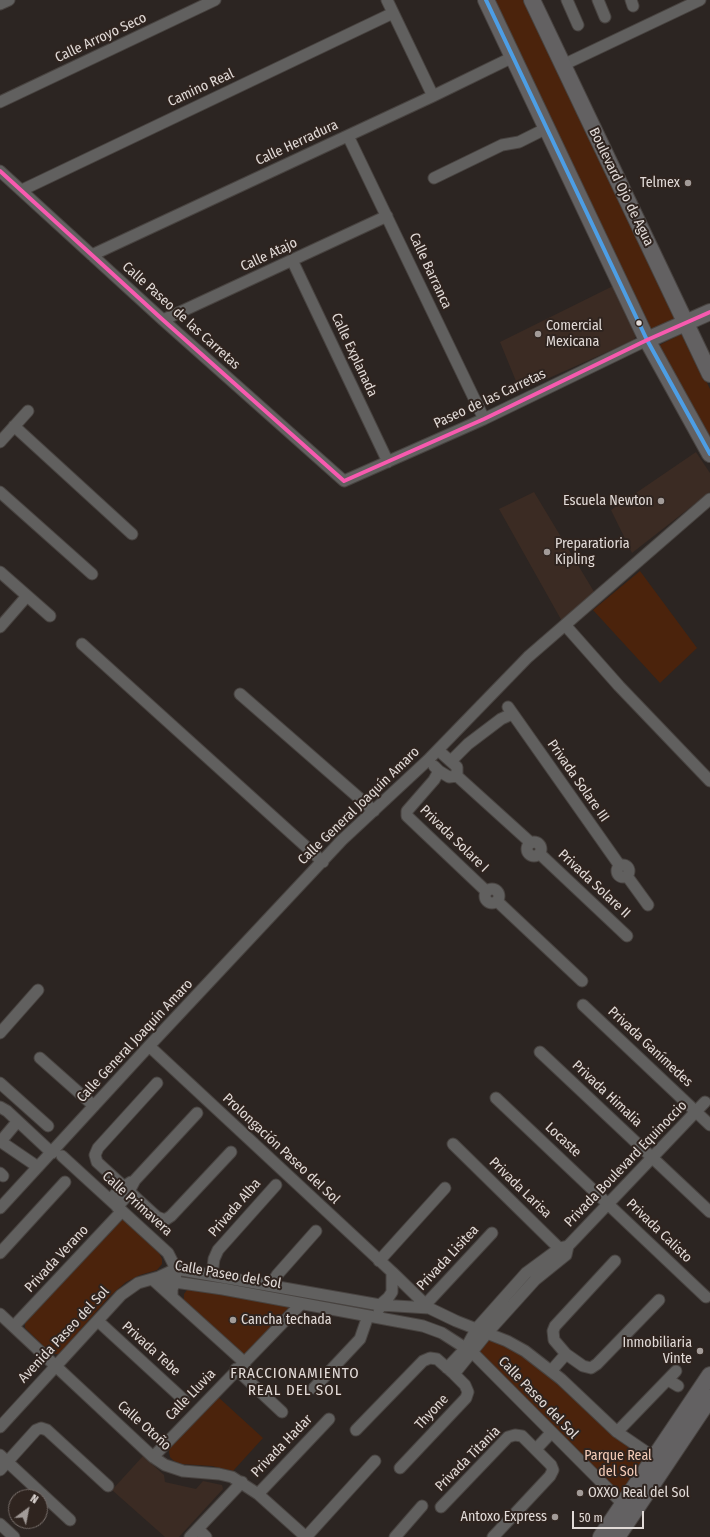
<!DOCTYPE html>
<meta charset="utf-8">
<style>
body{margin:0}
#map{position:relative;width:710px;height:1537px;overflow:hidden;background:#2c2522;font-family:"Fira Sans Condensed",sans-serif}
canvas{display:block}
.north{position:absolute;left:8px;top:1489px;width:40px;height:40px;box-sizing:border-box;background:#2f241f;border:1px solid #766d69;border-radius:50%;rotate:32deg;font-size:11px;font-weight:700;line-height:16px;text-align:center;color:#e1dad7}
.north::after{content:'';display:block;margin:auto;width:14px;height:18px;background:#a29b98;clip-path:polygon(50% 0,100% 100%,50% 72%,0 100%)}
.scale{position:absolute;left:572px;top:1511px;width:72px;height:18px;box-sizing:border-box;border:2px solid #e1dad7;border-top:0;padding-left:5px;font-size:12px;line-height:14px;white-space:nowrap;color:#e1dad7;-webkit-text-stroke:3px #2f241f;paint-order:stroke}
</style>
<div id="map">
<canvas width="710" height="1537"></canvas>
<div class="north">N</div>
<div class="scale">50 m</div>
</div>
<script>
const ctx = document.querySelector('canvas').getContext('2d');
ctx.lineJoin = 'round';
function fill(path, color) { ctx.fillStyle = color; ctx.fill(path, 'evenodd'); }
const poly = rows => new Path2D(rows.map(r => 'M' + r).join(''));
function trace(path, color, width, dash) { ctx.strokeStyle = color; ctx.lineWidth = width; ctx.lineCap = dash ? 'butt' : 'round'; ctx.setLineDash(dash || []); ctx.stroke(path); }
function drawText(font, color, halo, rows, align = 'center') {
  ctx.font = font + ' "Fira Sans Condensed",sans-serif'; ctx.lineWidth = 4; ctx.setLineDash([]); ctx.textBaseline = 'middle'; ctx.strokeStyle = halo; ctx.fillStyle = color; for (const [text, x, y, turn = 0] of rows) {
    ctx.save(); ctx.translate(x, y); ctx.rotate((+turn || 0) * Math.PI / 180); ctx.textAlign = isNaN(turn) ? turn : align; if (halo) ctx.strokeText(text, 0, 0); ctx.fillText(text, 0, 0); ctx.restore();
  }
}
fill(poly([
 [615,285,637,332,634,340,520,391,500,342],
 [696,452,710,473,710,492,632,553,611,510],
 [534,492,596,595,563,623,499,509],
 [143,1456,164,1475,165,1482,196,1489,203,1481,222,1485,223,1489,179,1537,165,1537,112,1490]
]), '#3b2b23');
fill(poly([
 [491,0,526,0,676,320,650,333],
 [679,335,684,335,710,389,710,449,656,347],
 [640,571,697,648,660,683,593,610],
 [123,1219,159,1253,162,1259,162,1264,157,1270,140,1275,126,1282,110,1296,59,1354,52,1354,25,1328,25,1323],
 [192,1289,287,1305,288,1308,245,1354,241,1354,184,1301,184,1294,187,1290],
 [489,1340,493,1340,516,1352,540,1368,588,1412,644,1456,645,1462,622,1493,617,1492,479,1352],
 [217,1396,263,1438,233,1471,212,1466,182,1464,174,1461,170,1457,169,1452,170,1446]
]), '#4b230c');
const street = poly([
 [387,0,433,96],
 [567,0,578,25],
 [598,0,605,17],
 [631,0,633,6],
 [0,4,9,0],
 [563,65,700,0],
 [0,102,215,0],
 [348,136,484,419],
 [0,171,163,320,344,481,484,419,647,340],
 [434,178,502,145,519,142,547,128],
 [22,190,393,13],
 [92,255,433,96,513,57],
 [292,260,388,462],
 [163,320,387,216],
 [14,426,132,534],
 [0,442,28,411],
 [0,492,92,574],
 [0,572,50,616],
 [565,625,619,686,710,781],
 [0,627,27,596],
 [82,644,323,862],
 [240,694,374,811],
 [508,707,620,866],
 [438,750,457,767,457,776],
 [451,761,468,744,501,719,512,714],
 [434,766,439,771,449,777,457,776,531,843],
 [439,771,434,780,407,811,407,816,486,891],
 '527 849a7 7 0 1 1 14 0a7 7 0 1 1-14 0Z',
 [540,854,627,936],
 '617 871a6 6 0 1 1 12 0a6 6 0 1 1-12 0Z',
 [627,876,648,905],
 '485 896a7 7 0 1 1 14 0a7 7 0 1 1-14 0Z',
 [498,902,582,981],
 [583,1005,710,1125],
 [0,1033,38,990],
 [149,1046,392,1272,429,1308],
 [540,1052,710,1212],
 [40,1058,94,1106],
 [0,1083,48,1126],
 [157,1083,98,1148,95,1155,97,1162,157,1217,165,1220,171,1216,231,1152],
 [496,1098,706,1297],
 [0,1107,7,1111,52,1153],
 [0,1141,38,1167],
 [1,1141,17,1122],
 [453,1144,564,1253],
 [62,1156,168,1253,176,1269,175,1282,172,1289,172,1296],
 [0,1173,3,1176],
 [110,1200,119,1190,131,1182],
 [117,1207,126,1197,135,1180,197,1113],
 [0,1208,149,1046,342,840,428,760,528,657,710,499],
 [0,1253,65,1182],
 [379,1261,445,1188],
 [615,1261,555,1326,553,1331,554,1340,566,1354,583,1366,591,1368,597,1364,659,1300],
 [212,1274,214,1259,218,1250,276,1185],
 [159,1277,175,1282,223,1289,423,1326,442,1333,473,1353,628,1509],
 [152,1279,245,1363],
 [271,1285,277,1275,316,1231],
 [425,1305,492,1233],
 [379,1309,380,1305,388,1298,392,1292,392,1272],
 [0,1314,153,1457,165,1465,183,1471,219,1474,232,1477,258,1494,306,1537],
 [98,1321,184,1400],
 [14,1326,122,1211],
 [447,1368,466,1348,477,1328,526,1273,560,1248,568,1246],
 [236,1369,282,1412],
 [551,1371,566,1354],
 [454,1374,488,1332,535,1280,566,1255,568,1246,705,1102],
 [668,1380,678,1386],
 [314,1388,360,1339,368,1316],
 [0,1427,121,1295,138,1283,159,1277,176,1269,380,1305,429,1308,456,1321,507,1341,525,1351,561,1379,617,1432,661,1462],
 [356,1430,423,1361,430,1358,437,1359,454,1374,465,1385,468,1392,466,1398,400,1468],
 [617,1432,676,1371],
 [536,1449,551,1433],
 [0,1455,70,1520],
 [153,1457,301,1304],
 [0,1470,36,1430,41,1428,47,1430,108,1486],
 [258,1494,329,1419],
 [441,1507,508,1437,515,1435,522,1436,551,1465,553,1470,550,1476,493,1537],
 [0,1524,14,1537],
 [198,1529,206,1537],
 [190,1537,242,1482],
 [306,1537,375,1461],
 [395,1537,422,1506]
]);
const secondary = poly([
 [486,0,647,340,710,454],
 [532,0,710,374],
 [647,340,710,312],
 [601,1537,710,1375],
 [617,1537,710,1398]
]);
trace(street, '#484340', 13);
trace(secondary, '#484340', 18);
trace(street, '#61605f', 11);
trace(secondary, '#636162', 16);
trace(poly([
 [486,0,647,340,710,454]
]), '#4d9ee5', 4);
trace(poly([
 [0,171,163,320,344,481,484,419,647,340,710,312]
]), '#f75aaf', 4);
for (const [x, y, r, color] of [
 [688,183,4,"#a29b98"],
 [639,323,3.5,"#e1dad7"],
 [538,334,4,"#a29b98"],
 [661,501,4,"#a29b98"],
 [547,552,4,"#a29b98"],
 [233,1320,4,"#a29b98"],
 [700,1351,4,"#a29b98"],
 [580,1493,4,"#a29b98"],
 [555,1517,4,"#a29b98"]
]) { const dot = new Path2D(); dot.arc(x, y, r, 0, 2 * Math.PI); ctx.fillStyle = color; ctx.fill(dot); trace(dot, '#2f241f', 1.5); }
drawText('14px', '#e1dad7', '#2f241f', [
 ["Calle Arroyo Seco",101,38,-25],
 ["Camino Real",201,88,-25],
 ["Calle Herradura",297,143,-25],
 ["Boulevard Ojo de Agua",621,187,64],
 ["Calle Atajo",269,255,-25],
 ["Calle Barranca",430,271,65],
 ["Calle Paseo de las Carretas",181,316,42],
 ["Calle Explanada",354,355,65],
 ["Paseo de las Carretas",490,399,-25],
 ["Privada Solare III",578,781,55],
 ["Calle General Joaquín Amaro",359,806,-44],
 ["Privada Solare I",454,839,44],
 ["Privada Solare II",594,884,43],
 ["Calle General Joaquín Amaro",135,1041,-47],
 ["Privada Ganímedes",650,1047,43],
 ["Privada Himalia",607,1094,43],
 ["Locaste",563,1140,43],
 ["Prolongación Paseo del Sol",281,1149,43],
 ["Privada Boulevard Equinoccio",626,1164,-46],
 ["Privada Larisa",520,1188,44],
 ["Calle Primavera",137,1204,42],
 ["Privada Alba",235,1208,-49],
 ["Privada Calisto",659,1231,44],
 ["Privada Lisitea",448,1258,-47],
 ["Privada Verano",57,1259,-47],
 ["Calle Paseo del Sol",228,1275,10],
 ["Avenida Paseo del Sol",64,1335,-47],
 ["Privada Tebe",151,1349,42],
 ["Calle Lluvia",191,1395,-46],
 ["Calle Paseo del Sol",538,1398,46],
 ["Thyone",432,1412,-47],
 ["Calle Otoño",144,1426,42],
 ["Privada Hadar",282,1446,-46],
 ["Privada Titania",468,1459,-45]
]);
drawText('14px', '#e1dad7', '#2f241f', [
 ["Telmex",680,183],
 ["Comercial",546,326,"left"],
 ["Mexicana",546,342,"left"],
 ["Escuela Newton",653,501],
 ["Preparatioria",555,544,"left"],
 ["Kipling",555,560,"left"],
 ["Cancha techada",241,1320,"left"],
 ["Inmobiliaria",692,1343],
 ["Vinte",692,1359],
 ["OXXO Real del Sol",588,1493,"left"],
 ["Antoxo Express",547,1517]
], 'right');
drawText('14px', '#f5ccb8', '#2f241f', [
 ["Parque Real",618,1456],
 ["del Sol",618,1472]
]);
ctx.letterSpacing = '1px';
drawText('15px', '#e1dad7', '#2f241f', [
 ["FRACCIONAMIENTO",295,1374],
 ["REAL DEL SOL",295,1391]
]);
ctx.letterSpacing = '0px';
</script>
